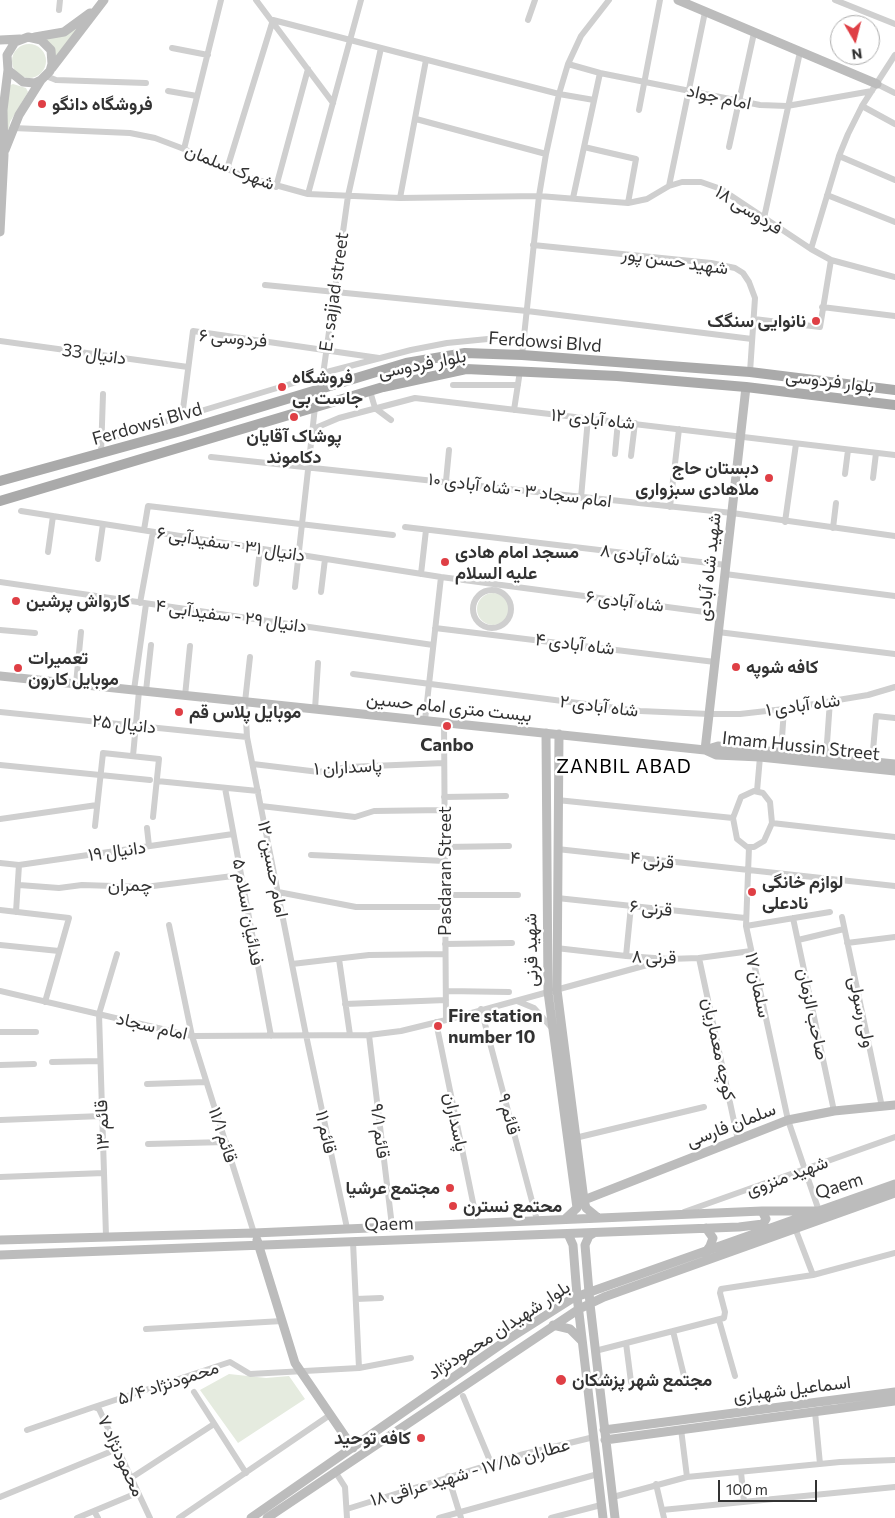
<!DOCTYPE html>
<meta charset="utf-8">
<style>
body{margin:0}
#map{position:relative;width:895px;height:1518px;overflow:hidden;background:#fff;font-family:Commissioner,sans-serif}
canvas{display:block}
.north{position:absolute;left:830px;top:15px;width:50px;height:50px;box-sizing:border-box;background:#fff;border:1px solid #adadad;border-radius:50%;rotate:172deg;font-size:14px;font-weight:700;line-height:20px;text-align:center;color:#323232}
.north::after{content:'';display:block;margin:auto;width:18px;height:22px;background:#df3f45;clip-path:polygon(50% 0,100% 100%,50% 72%,0 100%)}
.scale{position:absolute;left:718px;top:1480px;width:99px;height:22px;box-sizing:border-box;border:2px solid #323232;border-top:0;padding-left:6px;font-size:15px;line-height:18px;white-space:nowrap;color:#323232;-webkit-text-stroke:4px #fff;paint-order:stroke}
</style>
<div id="map">
<canvas width="895" height="1518"></canvas>
<div class="north">N</div>
<div class="scale">100 m</div>
</div>
<script>
const ctx = document.querySelector('canvas').getContext('2d');
ctx.lineJoin = 'round';
function fill(path, color) { ctx.fillStyle = color; ctx.fill(path, 'evenodd'); }
const poly = rows => new Path2D(rows.map(r => 'M' + r).join(''));
function trace(path, color, width, dash) { ctx.strokeStyle = color; ctx.lineWidth = width; ctx.lineCap = dash ? 'butt' : 'round'; ctx.setLineDash(dash || []); ctx.stroke(path); }
function drawText(font, color, halo, rows, align = 'center') {
  ctx.font = font + ' Commissioner,Vazirmatn,sans-serif'; ctx.lineWidth = 5; ctx.setLineDash([]); ctx.textBaseline = 'middle'; ctx.strokeStyle = halo; ctx.fillStyle = color; for (const [text, x, y, turn = 0] of rows) {
    ctx.save(); ctx.translate(x, y); ctx.rotate((+turn || 0) * Math.PI / 180); ctx.textAlign = isNaN(turn) ? turn : align; if (halo) ctx.strokeText(text, 0, 0); ctx.fillText(text, 0, 0); ctx.restore();
  }
}
fill(poly([
 [82,24,56,56,46,39],
 '12 61a17 17 0 1 1 34 0a17 17 0 1 1-34 0Z',
 [13,84,26,88,28,92,10,122,7,137,4,131,8,86],
 '477 609a16 16 0 1 1 32 0a16 16 0 1 1-32 0Z',
 [229,1374,266,1378,289,1376,305,1399,238,1443,200,1390]
]), '#e5ebdf');
trace(poly([
 [256,0,333,103],
 [835,0,895,24],
 [59,10,60,0],
 [528,20,535,0],
 [172,48,208,55],
 [568,64,600,73,760,105,787,106,872,91],
 [46,76,56,80,146,83],
 [877,84,895,93],
 [168,91,197,96],
 [862,106,895,124],
 [639,110,660,0],
 [416,119,546,154],
 [13,128,130,133,155,138,184,149,243,176,308,194,400,198,539,196,628,203,647,199,669,186,682,182,701,182,721,189,811,249,831,260,895,277],
 [584,147,636,159,628,203],
 [729,147,754,33],
 [184,149,221,0],
 [839,156,895,180],
 [227,169,273,20,559,94,594,100],
 [669,186,705,12],
 [276,187,308,69],
 [308,194,361,0],
 [827,195,895,222],
 [400,198,426,60],
 [573,198,600,73],
 [764,218,800,52],
 [533,245,711,263,735,268,743,273,749,282,755,298,750,372],
 [811,249,839,156,848,134,862,106,895,55],
 [265,285,527,311,752,339],
 [822,307,895,316],
 [754,319,820,327,831,260],
 [0,341,188,367],
 [522,355,539,196,546,154,559,94,568,64,581,36,609,0],
 [323,373,411,350,447,343,498,338],
 [453,385,518,385],
 [321,389,348,196,381,48],
 [370,391,375,408,391,420],
 [514,410,520,371],
 [182,417,193,331,379,358],
 [313,429,339,418,415,398,895,455],
 [101,441,307,379],
 [101,454,103,394],
 [615,454,618,421],
 [631,456,635,423],
 [211,457,732,513,895,536],
 [845,474,848,450],
 [873,478,876,453],
 [446,481,449,450],
 [581,498,588,418],
 [670,507,679,429],
 [21,511,441,577,720,614],
 [785,522,796,444],
 [405,527,726,565],
 [833,528,836,503],
 [144,530,148,506,393,535],
 [48,552,53,516],
 [98,559,103,524],
 [421,574,426,530],
 [725,574,895,596],
 [0,582,433,645],
 [256,584,260,549],
 [295,587,315,407],
 '473 609a19 19 0 1 1 38 0a19 19 0 1 1-38 0Z',
 [321,592,325,559],
 [140,603,153,532],
 [435,628,715,662],
 [0,630,35,633],
 [718,632,895,654],
 [250,657,245,702,247,737,306,1035,347,1228],
 [353,674,640,711,709,714,740,714,784,709,868,695,895,687],
 [76,684,81,632],
 [134,690,146,604],
 [146,691,151,645],
 [185,696,190,646],
 [315,709,318,663],
 [0,712,247,737],
 [425,720,441,577],
 [444,722,446,1020],
 [781,752,784,709],
 [133,756,139,691],
 [826,757,830,701],
 [872,762,876,716,895,718],
 [253,764,319,772,348,767,444,763],
 [0,765,150,780],
 [157,781,258,791],
 [225,788,271,1036],
 [754,791,763,793,770,802,772,823,764,841,754,847,747,847,737,839,733,818,741,797,754,791],
 [757,791,760,757],
 [444,797,506,796],
 [557,800,733,818],
 [261,806,355,817,374,811,445,810],
 [0,819,97,805],
 [772,823,895,837],
 [95,826,103,753,159,759,153,817],
 [147,828,149,846],
 [445,847,509,846],
 [749,847,746,926,788,1120,819,1211],
 [557,849,895,886],
 [311,855,445,861],
 [0,863,19,865,233,834],
 [19,885,59,888,82,885,145,887,241,875],
 [278,892,356,907,445,907],
 [445,895,518,895],
 [557,898,745,918],
 [0,910,69,918,45,1002],
 [16,912,19,865],
 [842,917,882,1107],
 [793,918,834,1111],
 [169,925,192,1036,254,1233],
 [746,926,830,912],
 [798,940,844,929],
 [847,943,895,937],
 [445,944,512,943],
 [0,945,59,951],
 [556,948,626,956,669,959,699,958,751,951],
 [626,956,631,906],
 [699,958,738,1140],
 [339,959,350,1035],
 [292,964,369,955,445,954],
 [0,991,192,1036,369,1035,401,1031,446,1020,669,959],
 [446,991,509,992],
 [517,1001,534,1008,551,1027],
 [345,1004,446,1000],
 [481,1009,537,1220],
 [436,1022,477,1222],
 [0,1032,36,1032],
 [369,1035,392,1226],
 [52,1062,100,1061],
 [0,1065,34,1064],
 [147,1084,206,1082],
 [0,1120,102,1116],
 [575,1138,704,1107],
 [148,1144,226,1142],
 [0,1177,104,1173],
 [684,1212,895,1137],
 [795,1228,813,1275],
 [106,1236,99,1014,117,954],
 [353,1242,359,1368],
 [356,1299,381,1298],
 [719,1320,735,1376],
 [146,1329,282,1321],
 [673,1331,686,1384],
 [626,1343,631,1382],
 [595,1351,724,1318,725,1312,720,1293,721,1289,813,1275,895,1253],
 [194,1392,246,1473],
 [463,1396,491,1463],
 [94,1407,230,1362,250,1374,359,1368,411,1358],
 [815,1412,820,1464],
 [681,1429,687,1477],
 [27,1430,94,1407,99,1409,150,1518],
 [741,1472,744,1502],
 [336,1473,345,1487,347,1518],
 [448,1476,461,1518],
 [131,1478,214,1424],
 [656,1484,664,1518],
 [0,1497,117,1449],
 [613,1497,687,1477,840,1462,895,1460],
 [347,1509,520,1455,594,1437],
 [662,1510,895,1487],
 [94,1511,98,1518],
 [77,1518,137,1493],
 [179,1518,330,1415],
 [439,1518,598,1474],
 [551,1518,601,1505]
]), '#cfcfcf', 6);
trace(poly([
 [678,0,877,84],
 [35,37,64,32,90,13],
 [0,40,20,39],
 [52,68,104,0],
 [5,150,19,115,41,80],
 [0,232,4,155,3,110,8,70,7,55,15,42,28,37,41,40,51,50,52,64,50,71,41,80,35,83,23,82,8,70],
 [0,676,705,750,716,755,760,757,895,771],
 [546,733,548,992,577,1208,565,1219],
 [559,734,557,990,584,1200,586,1208,597,1217],
 [705,750,746,387],
 [705,750,718,746,895,764],
 [584,1200,788,1120,834,1111,895,1105],
 [594,1233,589,1236,585,1245,590,1304,615,1518],
 [568,1234,573,1245,577,1296,603,1518],
 [0,1240,254,1233,762,1211,819,1211],
 [257,1240,295,1363,353,1448],
 [705,1253,710,1246,713,1238,706,1228],
 [0,1255,739,1227,763,1224,766,1219,762,1211],
 [553,1325,570,1329,582,1341],
 [604,1430,895,1392],
 [605,1440,895,1401],
 [251,1518,507,1340,573,1298,895,1184],
 [267,1518,579,1309,604,1297,895,1193]
]), '#bcbcbc', 9);
trace(poly([
 [0,481,181,431,406,363,465,353,522,355,750,372,895,390],
 [0,501,383,387,466,369,617,376,746,387,895,405]
]), '#aaa', 10);
for (const [x, y, r, color] of [
 [42,104,5,"#df3f45"],
 [816,321,5,"#df3f45"],
 [282,387,5,"#df3f45"],
 [294,417,5,"#df3f45"],
 [769,478,5,"#df3f45"],
 [445,562,5,"#df3f45"],
 [16,601,5,"#df3f45"],
 [736,667,5,"#df3f45"],
 [18,668,5,"#df3f45"],
 [179,712,5,"#df3f45"],
 [447,726,5,"#df3f45"],
 [752,892,5,"#df3f45"],
 [438,1026,5,"#df3f45"],
 [450,1188,5,"#df3f45"],
 [453,1206,5,"#df3f45"],
 [561,1380,6,"#df3f45"],
 [421,1438,5,"#df3f45"]
]) { const dot = new Path2D(); dot.arc(x, y, r, 0, 2 * Math.PI); ctx.fillStyle = color; ctx.fill(dot); trace(dot, '#fff', 2); }
drawText('18px', '#323232', '#fff', [
 ["امام جواد",719,97,12],
 ["شهرک سلمان",230,167,22],
 ["فردوسی ۱۸",749,210,32],
 ["شهید حسن پور",675,261,8],
 ["E . sajjad street",334,292,-82],
 ["فردوسی ۶",233,338,5],
 ["Ferdowsi Blvd",545,342,4],
 ["دانیال 33",94,354,8],
 ["بلوار فردوسی",422,364,-11],
 ["بلوار فردوسی",830,381,7],
 ["شاه آبادی ۱۲",593,419,6],
 ["Ferdowsi Blvd",147,424,-16],
 ["امام سجاد ۳ - شاه آبادی ۱۰",520,490,7],
 ["دانیال ۳۱ - سفیدآبی ۶",231,544,9],
 ["شاه آبادی ۸",640,555,7],
 ["شهید شاه آبادی",709,567,-84],
 ["شاه آبادی ۶",625,601,7],
 ["دانیال ۲۹ - سفیدآبی ۴",231,616,8],
 ["شاه آبادی ۴",575,644,7],
 ["شاه آبادی ۱",803,705,-8],
 ["شاه آبادی ۲",599,706,7],
 ["بیست متری امام حسین",449,707,6],
 ["دانیال ۲۵",124,724,6],
 ["Imam Hussin Street",801,746,6],
 ["پاسداران ۱",348,767,-3],
 ["دانیال ۱۹",117,851,-8],
 ["قرنی ۴",652,860,7],
 ["امام حسین ۱۲",273,869,79],
 ["Pasdaran Street",445,871,-90],
 ["چمران",130,885],
 ["قرنی ۶",651,908,6],
 ["فدائیان اسلام ۵",248,912,80],
 ["شهید قرنی",531,950,-91],
 ["قرنی ۸",654,957,2],
 ["سلمان ۱۷",758,985,78],
 ["ولی رسولی",862,1012,78],
 ["صاحب الزمان",813,1014,78],
 ["امام سجاد",152,1026,13],
 ["کوچه معماریان",719,1049,78],
 ["قائم ۹",509,1114,75],
 ["پاسداران",456,1122,78],
 ["قائم ۱۳",102,1125,-92],
 ["سلمان فارسی",731,1125,-21],
 ["قائم ۹/۱",380,1131,83],
 ["قائم ۱۱",326,1132,78],
 ["قائم ۱۱/۱",223,1135,72],
 ["شهید منزوی",787,1176,-20],
 ["Qaem",839,1186,-18],
 ["Qaem",389,1224,-2],
 ["بلوار شهیدان محمودنژاد",499,1330,-33],
 ["محمودنژاد ۵/۴",168,1383,-18],
 ["اسماعیل شهبازی",792,1389,-7],
 ["محمودنژاد ۷",121,1456,65],
 ["عطاران ۱۷/۱۵ - شهید عراقی ۱۸",470,1472,-16]
]);
drawText('bold 18px', '#323232', '#fff', [
 ["فروشگاه دانگو",52,104],
 ["نانوایی سنگک",806,321,"right"],
 ["فروشگاه",292,377],
 ["جاست بی",292,398],
 ["پوشاک آقایان",294,436,"center"],
 ["دکاموند",294,457,"center"],
 ["دبستان حاج",759,468,"right"],
 ["ملاهادی سبزواری",759,489,"right"],
 ["مسجد امام هادی",455,552],
 ["علیه السلام",455,573],
 ["کارواش پرشین",26,601],
 ["تعمیرات",28,658],
 ["موبایل کارون",28,679],
 ["کافه شوپه",746,667],
 ["موبایل پلاس قم",189,712],
 ["Canbo",447,745,"center"],
 ["لوازم خانگی",762,882],
 ["نادعلی",762,903],
 ["Fire station",448,1016],
 ["number 10",448,1037],
 ["مجتمع عرشیا",440,1188,"right"],
 ["محتمع نسترن",463,1206],
 ["مجتمع شهر پزشکان",572,1380],
 ["کافه توحید",411,1438,"right"]
], 'left');
ctx.letterSpacing = '1px';
drawText('19px', '#000', '#fff', [
 ["ZANBIL ABAD",624,767]
]);
ctx.letterSpacing = '0px';
</script>
